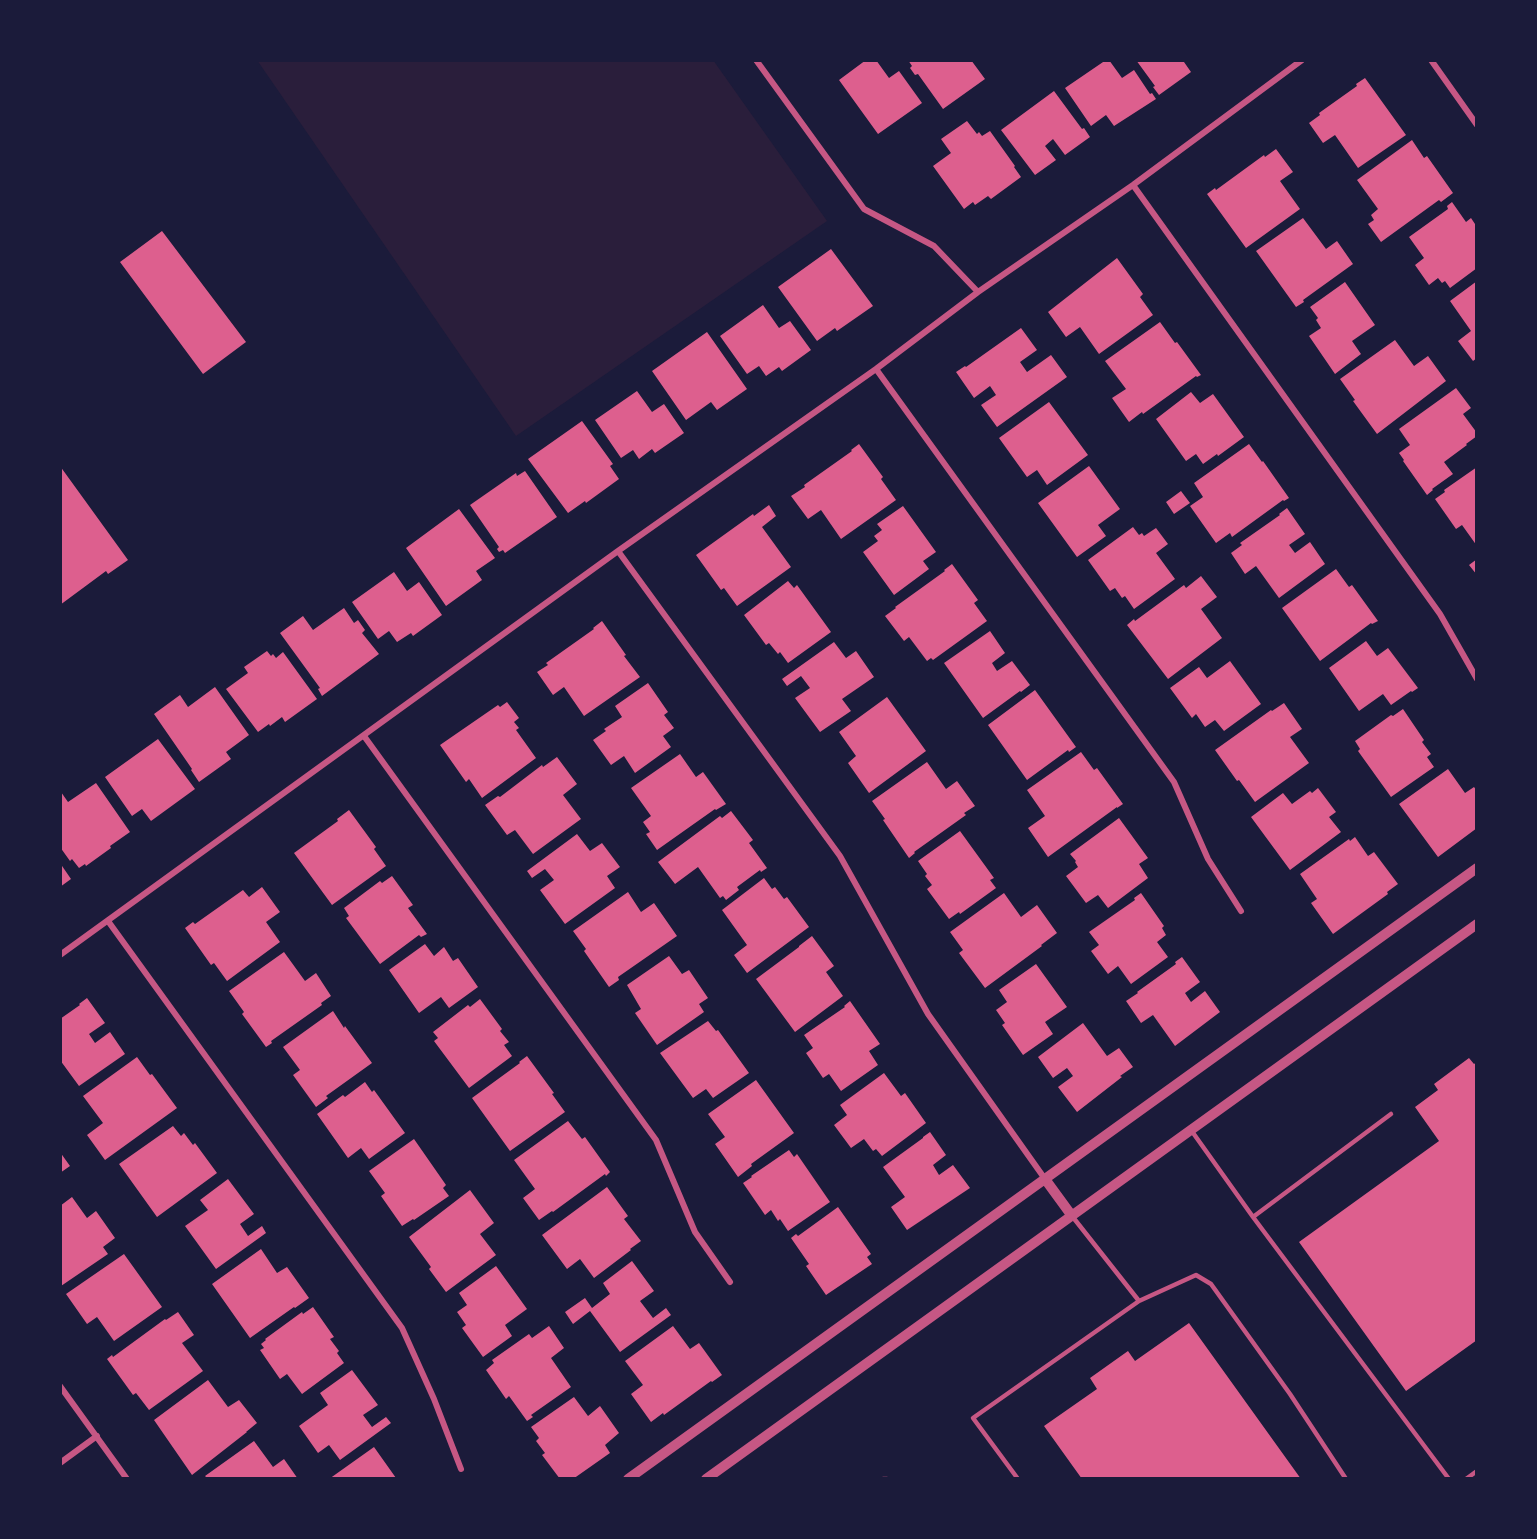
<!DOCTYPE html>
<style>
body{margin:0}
#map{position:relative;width:1537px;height:1539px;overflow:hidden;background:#1b1b3a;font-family:"Zilla Slab",serif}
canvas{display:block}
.frame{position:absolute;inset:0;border:62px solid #1b1b3a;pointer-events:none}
</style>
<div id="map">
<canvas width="1537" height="1539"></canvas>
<div class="frame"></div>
</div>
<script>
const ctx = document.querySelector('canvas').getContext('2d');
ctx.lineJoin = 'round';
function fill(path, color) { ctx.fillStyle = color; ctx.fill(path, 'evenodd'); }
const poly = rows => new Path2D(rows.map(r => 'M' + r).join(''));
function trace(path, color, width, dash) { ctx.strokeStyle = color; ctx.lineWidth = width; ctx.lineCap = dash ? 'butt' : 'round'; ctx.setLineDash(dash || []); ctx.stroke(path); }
fill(poly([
 [257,60,713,60,827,221,516,436]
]), '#2a1e3b');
fill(poly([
 [866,60,876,60,889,78,899,71,922,103,878,134,839,80],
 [908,60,971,60,985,79,943,109,918,74,915,75,910,68,912,66],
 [1106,60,1109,60,1122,78,1134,70,1150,94,1152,93,1156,99,1114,126,1106,115,1091,126,1065,88],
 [1136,60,1188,60,1184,62,1191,72,1159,95,1153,87,1155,86],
 [1365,78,1406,135,1358,168,1335,135,1323,143,1309,123,1320,115,1319,113,1357,86,1356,84],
 [1054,91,1082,129,1084,128,1090,137,1065,155,1053,139,1045,146,1056,160,1035,175,1001,130],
 [967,121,977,134,979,132,982,136,990,131,1015,166,1014,167,1021,177,991,199,988,196,975,205,973,202,964,209,933,166,951,153,941,139],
 [1412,140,1424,158,1427,156,1453,193,1441,202,1439,200,1381,242,1368,224,1374,220,1371,215,1378,209,1357,180],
 [1276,149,1293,172,1280,181,1300,209,1246,248,1207,194,1215,188,1216,190,1264,155,1265,157],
 [1452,202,1466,222,1471,218,1477,227,1477,268,1450,288,1445,281,1442,283,1438,278,1429,285,1415,265,1424,258,1409,237,1448,209,1447,206],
 [1303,218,1326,249,1337,241,1353,264,1303,300,1304,302,1296,307,1256,251],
 [162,231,246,342,203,374,120,262],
 [831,249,873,306,837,331,835,328,817,341,778,287],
 [1117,258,1143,294,1140,297,1153,315,1099,354,1080,327,1066,337,1048,312],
 [1477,281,1477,358,1473,361,1458,341,1471,331,1450,301],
 [1345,282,1375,325,1352,341,1361,354,1335,374,1309,336,1321,328,1316,320,1318,318,1310,307],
 [763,305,779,328,790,321,811,350,782,371,779,367,766,376,759,366,747,374,720,336],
 [1160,322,1175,343,1177,342,1201,375,1197,377,1196,376,1143,414,1142,412,1129,422,1112,398,1126,389,1105,361],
 [1021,328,1037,350,1020,362,1027,372,1051,355,1067,377,997,427,981,405,996,395,990,386,974,398,956,372,965,366,966,367],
 [707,332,747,389,717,410,711,402,686,420,652,371],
 [1395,340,1414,366,1428,356,1446,381,1377,434,1353,401,1355,400,1340,379],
 [1456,388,1471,408,1463,414,1477,433,1477,436,1466,444,1467,445,1444,462,1453,474,1432,489,1433,490,1427,495,1403,461,1404,460,1399,453,1410,445,1399,429],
 [637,391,652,412,664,404,684,433,655,453,652,449,639,459,633,450,621,458,595,420],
 [1191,392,1200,403,1213,394,1244,437,1218,456,1217,454,1203,464,1196,454,1186,461,1156,419],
 [1049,402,1088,455,1047,485,1037,470,1027,477,999,438],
 [582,421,613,464,610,466,619,479,586,503,585,501,568,513,528,459],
 [859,444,883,477,881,479,896,500,841,539,821,510,808,519,791,496,805,487,804,485,852,451,851,450],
 [1249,444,1262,462,1263,461,1289,498,1284,501,1283,500,1232,537,1230,533,1216,543,1190,506,1203,497,1194,483],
 [60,466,128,560,108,574,106,571,60,605],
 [1089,466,1120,509,1098,525,1106,536,1077,557,1038,503],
 [1477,467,1477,546,1462,525,1456,529,1435,499,1445,492,1444,490],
 [525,471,557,517,505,553,503,550,499,552,497,549,499,547,470,505,516,473,517,476],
 [1181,491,1190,503,1174,514,1166,502],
 [769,505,776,516,762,527,791,567,737,606,724,588,721,590,696,555,753,514,754,516],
 [903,506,936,552,923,561,929,569,894,595,863,552,878,541,874,536,882,530,877,524],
 [1287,508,1305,534,1289,545,1295,553,1310,542,1325,564,1279,598,1256,566,1245,574,1231,553,1242,545,1240,543,1280,515,1279,514],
 [459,509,495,558,476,571,482,580,446,606,406,548],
 [1133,527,1139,535,1142,533,1144,536,1156,528,1168,544,1156,553,1175,579,1134,609,1125,596,1122,598,1115,588,1110,591,1088,560],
 [1477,559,1477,575,1469,565],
 [952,564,978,600,974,603,987,621,933,660,931,658,927,661,909,637,904,641,885,616,896,608,895,607,945,571,944,570],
 [1336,569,1349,587,1352,585,1378,621,1372,624,1371,623,1320,661,1282,608],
 [394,572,407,591,419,582,442,615,413,636,411,633,397,642,389,631,378,639,352,602],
 [1201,576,1217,597,1201,609,1222,638,1168,679,1127,625,1134,619,1135,621,1184,585,1186,588],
 [788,581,794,588,797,585,831,632,788,663,780,652,778,654,769,643,766,645,744,615],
 [344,608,354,623,358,620,365,630,362,633,379,654,322,696,318,689,320,688,280,633,303,616,313,630],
 [602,621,626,655,624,656,640,677,584,716,564,687,553,695,537,672,548,665,546,663,594,629,593,628],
 [990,631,1005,653,992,663,997,671,1012,661,1030,685,1021,692,1020,691,983,718,944,663],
 [1366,641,1377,656,1388,648,1418,688,1412,692,1411,691,1391,705,1383,694,1359,711,1329,668],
 [834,642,846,658,856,651,874,677,842,699,851,711,820,732,795,698,810,688,801,676,787,686,782,679],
 [267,651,271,656,273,654,276,658,283,652,317,699,285,722,282,717,270,726,269,724,258,732,226,689,248,673,244,667],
 [1230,661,1261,704,1224,731,1215,720,1205,727,1196,714,1192,718,1170,688,1199,667,1207,678],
 [648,683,668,712,664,715,674,728,663,736,671,747,635,773,624,756,611,765,593,740,606,731,604,729,622,717,615,706],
 [215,687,249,735,226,752,231,759,199,782,191,770,192,769,154,714,180,695,188,707],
 [1035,690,1076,747,1069,752,1068,750,1027,780,988,725],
 [887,697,926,751,869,793,848,763,856,756,839,732],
 [507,702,519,718,514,722,519,728,516,730,536,758,482,798,469,779,466,782,440,745,498,705,500,707],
 [1284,703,1302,729,1290,737,1309,763,1255,802,1239,780,1237,781,1215,750,1271,710,1272,711],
 [1403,709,1424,740,1422,742,1431,754,1427,757,1434,767,1391,797,1358,751,1360,749,1355,741,1391,715,1393,716],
 [158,739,195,789,151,821,142,809,132,816,105,777],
 [1081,752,1094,770,1097,768,1123,804,1117,808,1117,807,1048,857,1028,828,1045,816,1027,790],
 [680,754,696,777,703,772,726,804,716,810,715,809,657,850,646,834,650,832,643,822,651,816,631,788],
 [557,757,577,784,563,795,581,819,533,854,515,830,507,835,485,805,498,796,500,797,542,765,543,767],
 [927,762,946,789,957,781,975,806,964,813,966,815,914,852,915,853,909,858,883,820,885,819,872,801],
 [1448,769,1465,793,1474,787,1477,791,1477,828,1438,857,1399,804],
 [96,783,130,832,110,846,111,848,86,866,85,864,79,868,72,859,70,861,60,847,60,793,61,792,68,802],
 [1318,788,1336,812,1329,817,1341,832,1290,870,1251,817,1283,793,1292,804,1310,791,1312,793],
 [349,810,376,847,374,849,386,866,332,905,294,853,338,821,337,819],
 [731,811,753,840,749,843,767,868,761,872,760,870,737,887,739,890,726,900,723,896,720,898,698,867,675,884,658,862,720,816,722,818],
 [1119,818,1148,858,1139,864,1148,878,1108,908,1098,895,1086,903,1066,876,1078,867,1075,862,1076,861,1070,854],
 [960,831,994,878,990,880,996,888,960,914,959,912,949,919,927,889,932,885,925,876,927,874,918,861],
 [577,834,590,851,602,843,620,867,607,876,615,888,565,924,540,890,554,880,545,869,532,878,527,871],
 [1355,837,1368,856,1374,852,1398,884,1387,892,1388,894,1333,934,1311,903,1317,899,1300,874,1349,839,1350,841],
 [60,863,71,879,60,887],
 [392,876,413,905,408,908,427,934,421,937,419,935,380,964,346,918,349,916,344,908,380,881,382,883],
 [764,878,772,889,775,887,784,899,787,897,809,927,747,973,734,955,747,945,722,910],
 [262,887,280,912,266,922,280,942,227,981,214,963,211,965,185,928,193,922,195,924,243,890,249,897],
 [628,892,641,912,654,903,677,936,618,977,619,980,609,987,584,951,586,949,573,931],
 [1004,893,1021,917,1037,905,1057,933,1041,945,1042,946,985,988,959,953,963,950,950,932],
 [1141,893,1164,926,1162,928,1166,935,1157,942,1168,957,1131,984,1118,966,1108,974,1091,951,1099,945,1089,932,1135,900,1134,898],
 [812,936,834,966,826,972,843,996,795,1032,756,979,799,947,799,946],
 [425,944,434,956,444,947,453,961,458,958,478,987,449,1008,441,997,419,1013,389,970],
 [284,952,305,981,316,973,331,996,321,1003,322,1005,271,1041,272,1043,266,1047,242,1014,244,1012,229,991],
 [669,956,682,974,689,970,708,998,699,1004,704,1012,657,1045,635,1013,641,1009,627,985],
 [1182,957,1200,982,1185,993,1191,1002,1205,991,1220,1012,1175,1046,1153,1015,1141,1023,1126,1001,1138,993,1137,992,1176,964,1175,962],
 [1036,964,1067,1007,1045,1022,1053,1034,1023,1055,1002,1025,1005,1023,996,1010,1007,1002,999,990],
 [87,998,105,1023,89,1034,95,1043,110,1032,125,1054,79,1086,60,1060,60,1019,80,1005,79,1004],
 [480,999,502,1029,500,1031,509,1042,504,1045,512,1056,469,1088,434,1041,438,1038,433,1032,468,1005,470,1007],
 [850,1001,880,1044,869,1051,878,1065,841,1091,829,1074,823,1078,806,1053,813,1048,804,1035,845,1007,844,1006],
 [333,1011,344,1028,345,1026,372,1063,326,1096,328,1098,316,1107,293,1075,300,1070,283,1047],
 [708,1021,716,1031,718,1030,749,1073,713,1098,706,1089,693,1098,660,1053],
 [1083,1023,1107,1056,1119,1048,1133,1067,1120,1076,1122,1077,1077,1112,1058,1087,1073,1076,1067,1068,1053,1078,1038,1057],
 [527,1056,554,1093,552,1094,565,1112,510,1151,472,1098,520,1063,519,1062],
 [137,1057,150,1075,152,1074,177,1108,105,1160,87,1135,103,1123,83,1096],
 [1469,1058,1474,1064,1477,1062,1477,1340,1406,1391,1299,1242,1439,1141,1415,1107,1438,1090,1434,1084],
 [884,1073,901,1096,905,1093,926,1123,882,1156,876,1149,873,1151,864,1139,851,1148,834,1125,847,1115,840,1105],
 [756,1080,794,1133,751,1164,752,1166,738,1177,715,1144,725,1137,708,1114],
 [365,1082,372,1092,374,1090,405,1133,369,1159,361,1148,348,1158,317,1114,343,1095,345,1097],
 [568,1121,582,1139,585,1137,610,1172,606,1176,605,1174,553,1212,552,1211,539,1220,523,1198,535,1189,514,1160],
 [173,1126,181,1136,184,1133,193,1145,195,1143,217,1173,157,1217,119,1164],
 [930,1132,946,1155,933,1165,939,1175,953,1165,970,1188,907,1230,891,1207,905,1197,883,1167,923,1138,923,1137],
 [414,1139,446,1185,443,1188,449,1196,414,1220,413,1219,402,1226,381,1196,385,1193,369,1171],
 [789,1150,794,1157,797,1154,830,1202,788,1231,780,1219,778,1221,771,1210,765,1215,743,1183,752,1177,751,1176],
 [60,1152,70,1166,60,1173],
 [228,1179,254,1214,240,1224,248,1236,262,1226,266,1233,216,1269,185,1226,208,1210,200,1200],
 [607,1187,628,1216,624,1219,641,1241,630,1249,631,1250,594,1278,580,1259,567,1269,542,1235],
 [470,1190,494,1223,480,1234,496,1255,446,1292,429,1269,431,1267,409,1237],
 [72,1197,87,1218,96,1211,115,1238,103,1247,108,1254,61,1286,60,1206],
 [838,1207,871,1254,867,1257,872,1264,826,1295,806,1266,809,1264,791,1238,796,1234,798,1236],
 [261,1249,277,1273,287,1267,309,1298,295,1308,294,1307,250,1338,212,1284],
 [124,1254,162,1307,114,1341,97,1317,87,1324,66,1294],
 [632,1261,654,1291,640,1301,653,1318,666,1308,671,1315,620,1352,590,1311,573,1324,565,1312,585,1298,592,1308,610,1294,603,1283],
 [496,1266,527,1309,505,1325,512,1336,483,1357,462,1328,466,1325,457,1312,467,1305,459,1293],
 [313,1307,334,1337,330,1339,339,1351,337,1353,344,1363,302,1394,287,1374,280,1379,260,1350,264,1348,261,1344,266,1340,265,1339,302,1312,303,1314],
 [178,1312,194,1335,182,1343,203,1371,149,1410,136,1393,133,1395,107,1359,112,1355,113,1357,165,1319,166,1320],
 [1189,1323,1301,1479,1082,1479,1044,1426,1097,1389,1090,1378,1128,1351,1135,1361],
 [549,1326,564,1348,551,1358,571,1387,531,1415,533,1417,527,1421,509,1396,506,1399,486,1370,494,1363,492,1360,529,1334,532,1338],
 [673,1326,690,1349,699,1343,722,1375,712,1382,711,1381,664,1415,663,1413,651,1422,631,1394,643,1385,625,1361],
 [352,1370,378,1405,363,1415,372,1427,386,1417,391,1423,340,1460,329,1445,318,1453,299,1426,328,1405,320,1393],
 [208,1380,228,1407,239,1400,257,1423,246,1432,247,1432,192,1475,154,1420],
 [574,1397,588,1416,600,1406,619,1433,605,1445,610,1453,573,1479,560,1479,542,1455,545,1453,536,1441,539,1438,531,1427],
 [254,1441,273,1467,284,1459,298,1479,208,1479,205,1476],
 [374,1447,396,1478,394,1479,329,1479]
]), '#dd5f8e');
trace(poly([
 [1191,1130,1253,1217,1391,1114],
 [1253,1217,1449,1479],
 [1139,1301,1196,1275,1211,1284,1290,1394,1346,1479],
 [883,1479,887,1479],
 [1018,1479,973,1418,1139,1301,1072,1216],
 [1466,1479,1477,1471]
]), '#c65784', 4.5);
trace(poly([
 [756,60,864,209,934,246,978,292],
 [1431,60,1477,125],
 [1133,185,1440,614,1477,679],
 [876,369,1174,782,1208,859,1241,911],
 [618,551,840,856,928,1014,1045,1179],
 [364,736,656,1140,695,1232,730,1282],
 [108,921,402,1328,434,1399,461,1469],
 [60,955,618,551,876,369,978,292,1133,185,1302,60],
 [60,1386,127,1479],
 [60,1463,97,1436]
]), '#c65784', 6);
trace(poly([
 [1045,1179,1072,1216],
 [628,1479,1477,868],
 [706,1479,1477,924]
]), '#c65784', 10);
</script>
